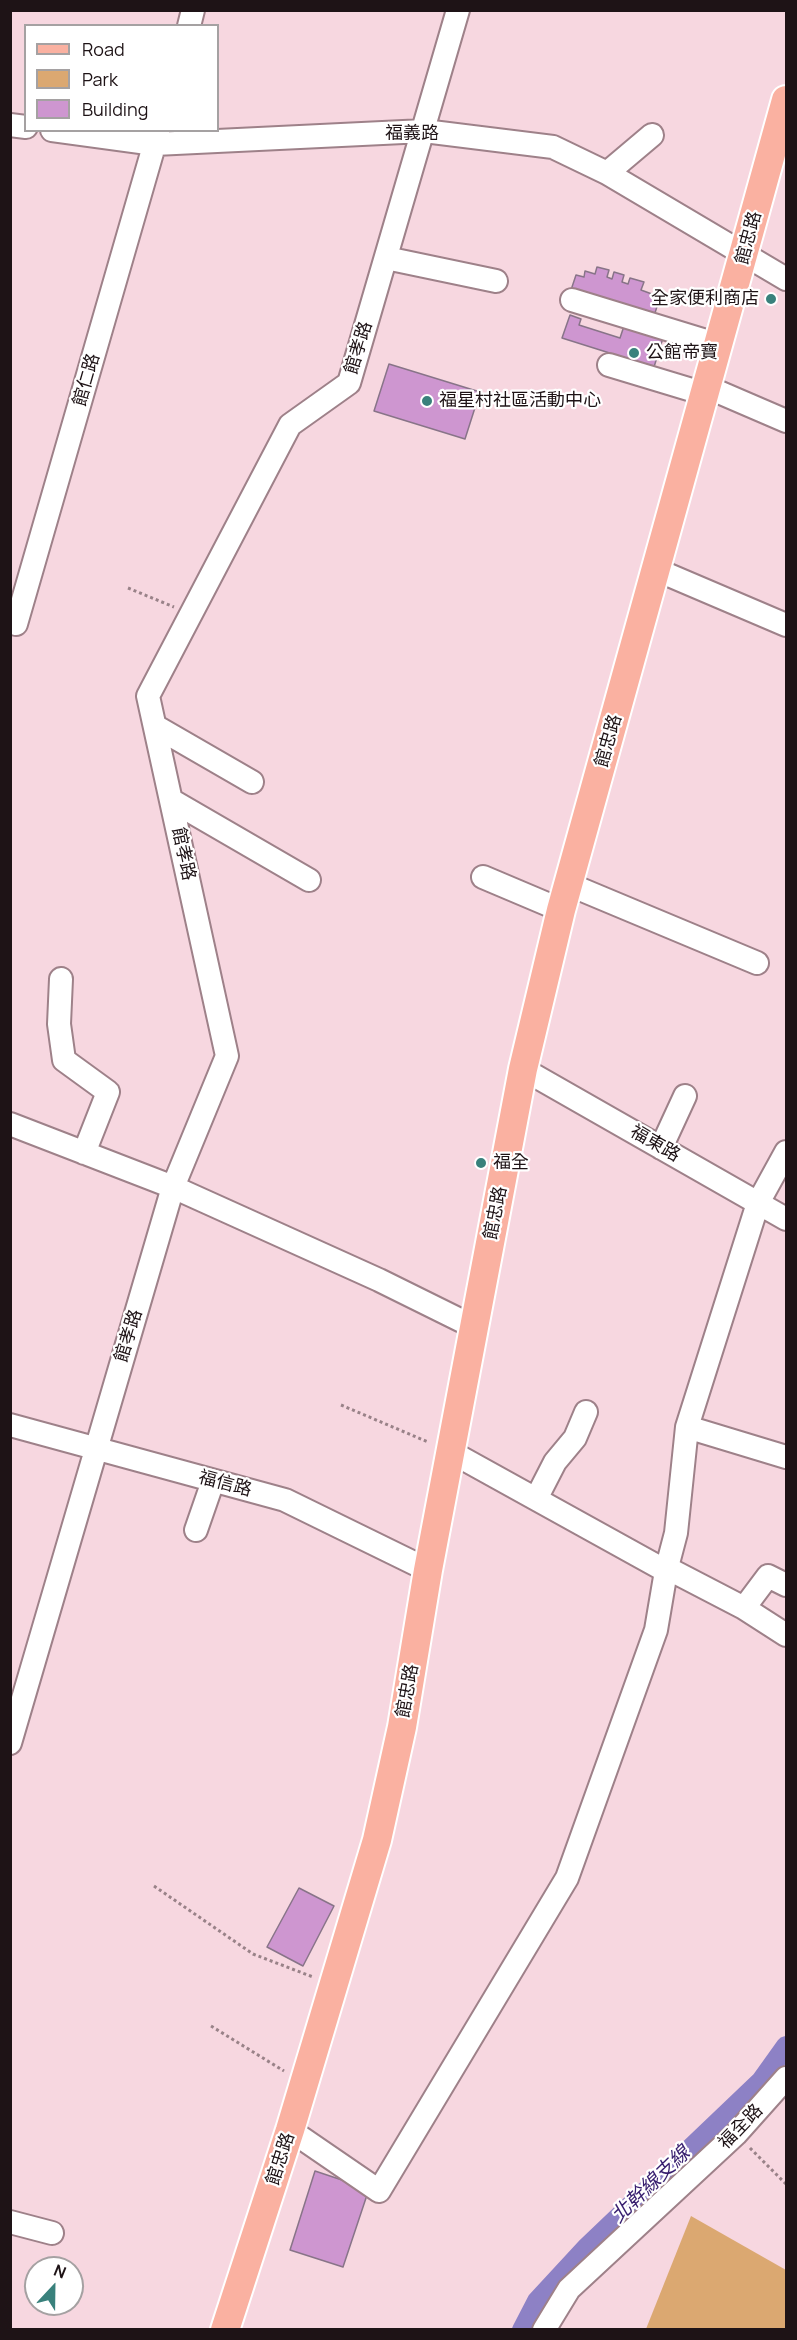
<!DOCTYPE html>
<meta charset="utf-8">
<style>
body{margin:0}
#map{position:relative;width:797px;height:2340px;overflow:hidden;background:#f7d7e0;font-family:Manrope,sans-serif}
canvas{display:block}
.frame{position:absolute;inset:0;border:12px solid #1e1316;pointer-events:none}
.legend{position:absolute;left:24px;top:24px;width:195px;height:108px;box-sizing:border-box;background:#fff;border:2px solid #a5a1a2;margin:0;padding:8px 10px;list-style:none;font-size:18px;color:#1e1316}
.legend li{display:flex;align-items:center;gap:12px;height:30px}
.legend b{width:30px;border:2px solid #a5a1a2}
.north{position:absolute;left:24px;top:2256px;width:60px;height:60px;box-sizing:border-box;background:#fff;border:2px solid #a5a1a2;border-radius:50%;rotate:22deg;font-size:16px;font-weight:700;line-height:24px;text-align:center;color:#1e1316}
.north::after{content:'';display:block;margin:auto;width:21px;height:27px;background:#39817c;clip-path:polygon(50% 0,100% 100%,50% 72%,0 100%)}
</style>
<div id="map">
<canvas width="797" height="2340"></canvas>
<div class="frame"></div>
<ul class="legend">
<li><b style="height:8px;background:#fab1a1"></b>Road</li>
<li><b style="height:16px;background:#dba871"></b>Park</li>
<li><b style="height:16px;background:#ce96d0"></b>Building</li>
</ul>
<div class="north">N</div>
</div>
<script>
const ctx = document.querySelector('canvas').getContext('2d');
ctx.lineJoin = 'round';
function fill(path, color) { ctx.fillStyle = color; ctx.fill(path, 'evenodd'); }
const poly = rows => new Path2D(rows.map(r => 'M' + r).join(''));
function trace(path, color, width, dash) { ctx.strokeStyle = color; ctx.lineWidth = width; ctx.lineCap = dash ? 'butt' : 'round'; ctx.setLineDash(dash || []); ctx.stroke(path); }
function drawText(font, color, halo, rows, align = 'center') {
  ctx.font = font + ' Manrope,"Noto Sans TC",sans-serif'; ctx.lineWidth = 4.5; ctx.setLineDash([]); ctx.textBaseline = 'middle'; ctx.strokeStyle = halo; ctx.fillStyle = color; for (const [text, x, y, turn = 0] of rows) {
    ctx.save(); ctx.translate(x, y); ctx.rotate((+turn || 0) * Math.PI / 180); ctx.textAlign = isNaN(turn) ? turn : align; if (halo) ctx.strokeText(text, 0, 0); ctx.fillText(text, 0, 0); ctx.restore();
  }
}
fill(poly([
 [691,2216,786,2270,786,2329,646,2329]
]), '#dba871');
trace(poly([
 [527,2321,534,2330]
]), '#8d81c5', 5);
trace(poly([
 [522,2330,537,2301,586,2248,761,2081,786,2046]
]), '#8d81c5', 20);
const building = poly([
 [597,267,609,270,607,277,612,279,614,272,624,275,622,282,628,284,630,278,644,282,641,290,660,297,654,316,571,290,576,275,584,277,585,271,595,274,597,267],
 [570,315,581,319,579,325,620,338,624,326,663,338,654,367,562,338,570,315],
 [389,364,480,392,465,439,374,411,389,364],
 [299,1888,334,1906,303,1966,267,1947,299,1888],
 [315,2171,369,2189,343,2267,290,2250,315,2171]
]);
fill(building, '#ce96d0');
trace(building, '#887488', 1.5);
const minor = poly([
 [189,26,193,10],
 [10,125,26,127],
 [52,130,155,144,424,131,553,147,607,173,786,279],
 [607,173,652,135],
 [386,258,496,281],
 [572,300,719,345],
 [609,365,705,394],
 [707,387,786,421],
 [657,570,786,625],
 [10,622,16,624,158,132],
 [155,726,252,782],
 [171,800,309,880],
 [483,877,561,910],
 [568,884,757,963],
 [61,979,59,1024,64,1060,108,1092,84,1153],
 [523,1069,786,1219],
 [10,1124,173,1187,379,1280,474,1327],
 [661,1148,685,1096],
 [10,1425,285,1500,428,1570],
 [687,1427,786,1457],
 [451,1452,666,1571],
 [536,1499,555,1462,575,1438,586,1412],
 [196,1530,213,1481],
 [667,1568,744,1608,786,1635],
 [744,1608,768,1576,786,1585],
 [10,1743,173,1187,227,1056,148,696,290,425,349,383,458,10],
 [290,2130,379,2191,567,1878,656,1630,666,1571,676,1533,687,1427,758,1203,786,1152],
 [10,2222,52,2233],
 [544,2330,569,2289,736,2134,786,2078]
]);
const major = poly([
 [225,2330,290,2130,377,1840,402,1727,428,1570,523,1069,561,910,786,100]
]);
trace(minor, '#9e8189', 26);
trace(major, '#fff', 32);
trace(poly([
 [128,588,174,607],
 [341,1405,428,1442],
 [154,1886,253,1954,313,1977],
 [211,2026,284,2071],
 [750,2148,786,2184]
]), '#998288', 3, [3, 3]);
trace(minor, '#fff', 22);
trace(major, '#fab1a1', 28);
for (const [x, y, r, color] of [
 [771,299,6,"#39817c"],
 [634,353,6,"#39817c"],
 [427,401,6,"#39817c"],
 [481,1163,6,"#39817c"]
]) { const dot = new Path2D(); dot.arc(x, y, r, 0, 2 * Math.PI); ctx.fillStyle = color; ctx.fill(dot); trace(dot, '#fff', 2); }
drawText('18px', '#1e1316', '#fff', [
 ["福義路",412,134],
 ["館忠路",749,238,-75],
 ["館孝路",359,348,-73],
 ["館仁路",87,380,-74],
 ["館忠路",609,741,-74],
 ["館孝路",183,854,78],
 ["福東路",655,1144,30],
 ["館忠路",496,1213,-79],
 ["館孝路",129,1336,-73],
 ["福信路",225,1484,15],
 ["館忠路",408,1691,-80],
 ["福全路",741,2127,-46],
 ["館忠路",281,2159,-72]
]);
drawText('18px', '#1e1316', '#fff', [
 ["全家便利商店",759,299,"right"],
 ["公館帝寶",646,353],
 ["福星村社區活動中心",439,401],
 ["福全",493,1163]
], 'left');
drawText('italic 20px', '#361d6e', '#fff', [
 ["北幹線支線",651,2185,-44]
]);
</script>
